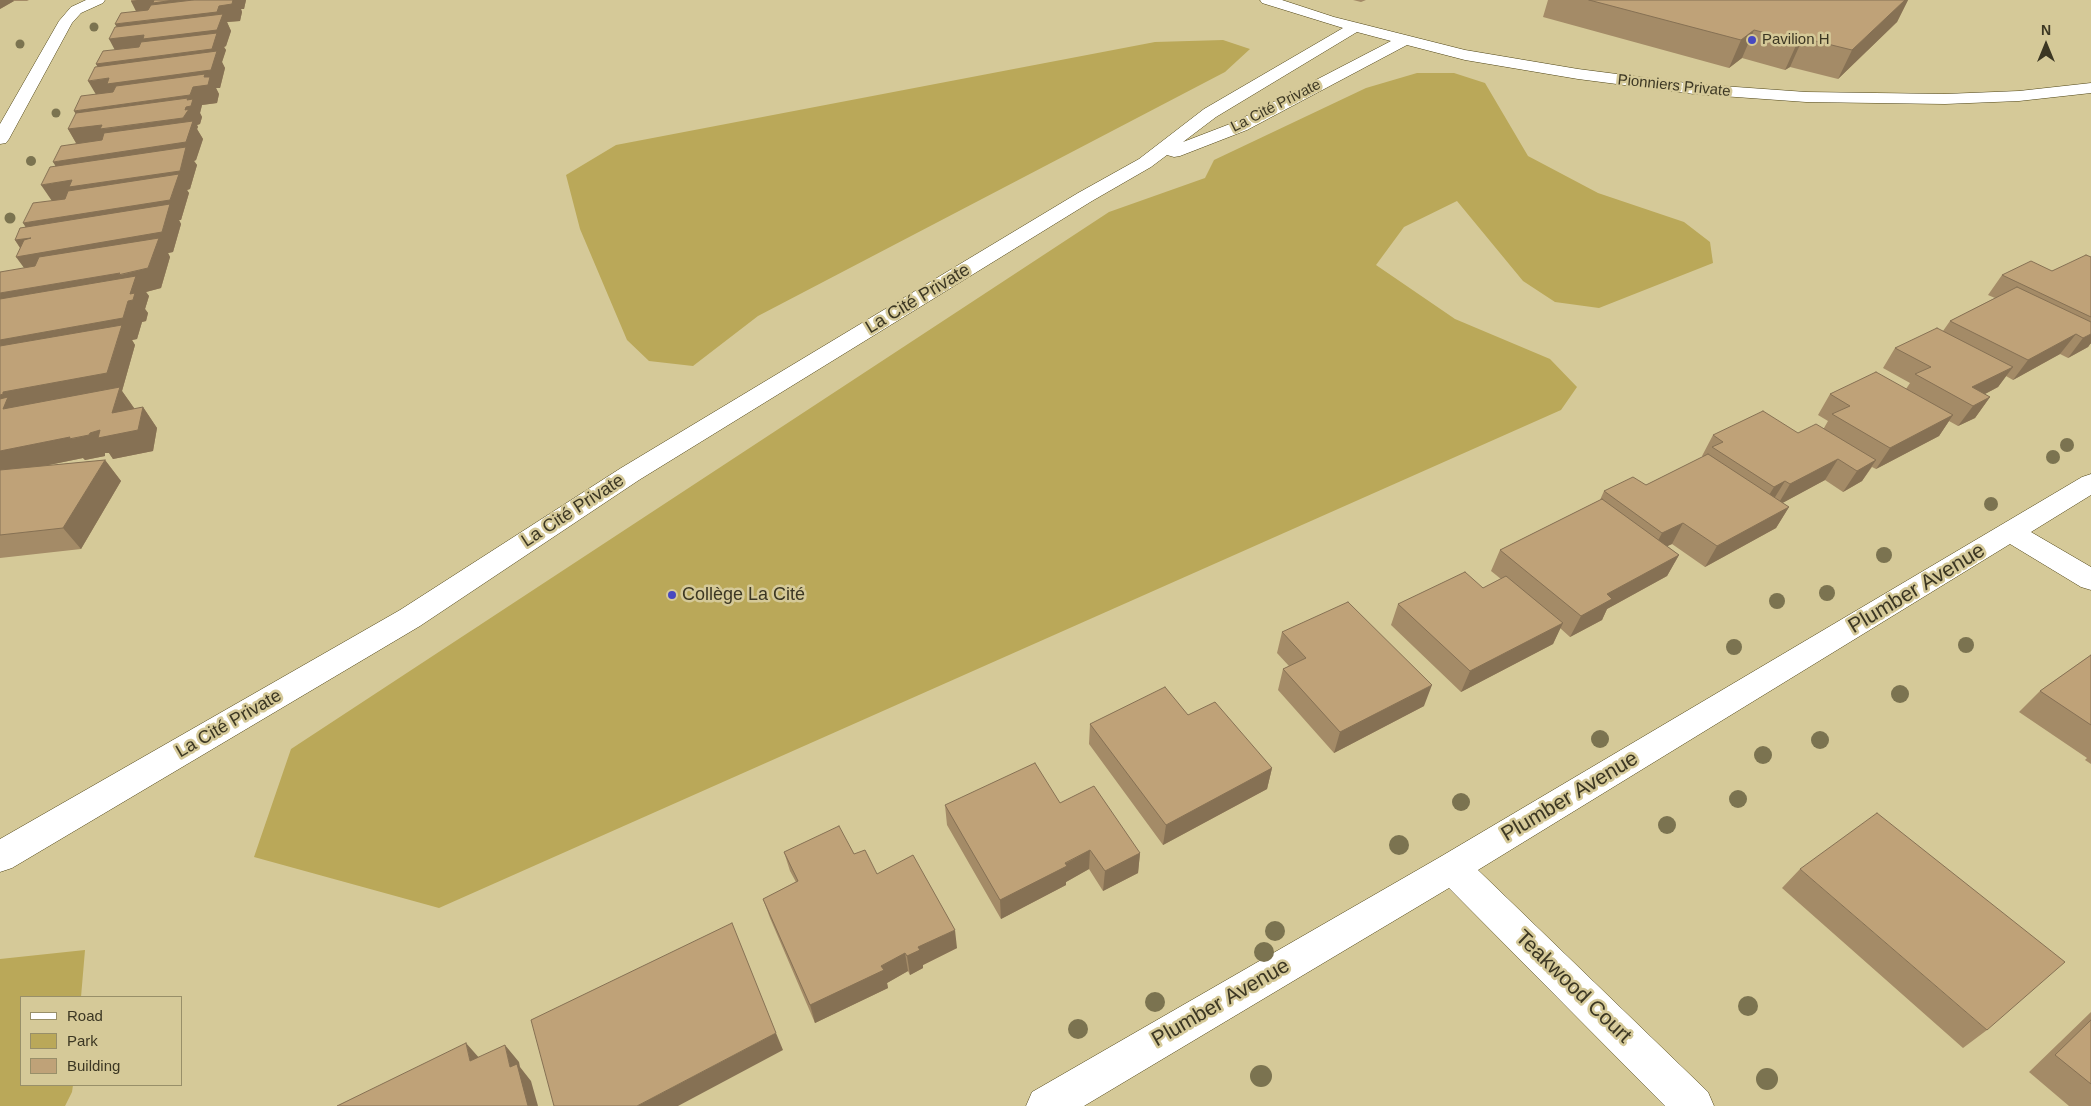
<!DOCTYPE html>
<meta charset="utf-8">
<style>
body{margin:0}
#map{position:relative;width:2091px;height:1106px;overflow:hidden;background:#d5c998;font-family:Helvetica,sans-serif}
canvas{display:block}
.legend{position:absolute;left:20px;top:996px;width:162px;height:90px;box-sizing:border-box;background:#d5c998;border:1px solid #988f69;margin:0;padding:6px 9px;list-style:none;font-size:15px;color:#3c3723}
.legend li{display:flex;align-items:center;gap:10px;height:25px}
.legend b{width:25px;border:1px solid #988f69}
.north{position:absolute;left:2021px;top:20px;width:50px;height:50px;-webkit-text-stroke:4px #d5c998;paint-order:stroke;rotate:0deg;font-size:14px;font-weight:700;line-height:20px;text-align:center;color:#3c3723}
.north::after{content:'';display:block;margin:auto;width:18px;height:22px;background:#3c3723;clip-path:polygon(50% 0,100% 100%,50% 72%,0 100%)}
</style>
<div id="map">
<canvas width="2091" height="1106"></canvas>
<ul class="legend">
<li><b style="height:6px;background:#fff"></b>Road</li>
<li><b style="height:14px;background:#baa859"></b>Park</li>
<li><b style="height:14px;background:#bfa278"></b>Building</li>
</ul>
<div class="north">N</div>
</div>
<script>
const ctx = document.querySelector('canvas').getContext('2d');
ctx.lineJoin = 'round';
function fill(path, color) { ctx.fillStyle = color; ctx.fill(path, 'evenodd'); }
const poly = rows => new Path2D(rows.map(r => 'M' + r).join(''));
function trace(path, color, width, dash) { ctx.strokeStyle = color; ctx.lineWidth = width; ctx.lineCap = dash ? 'butt' : 'round'; ctx.setLineDash(dash || []); ctx.stroke(path); }
function drawText(font, color, halo, rows, align = 'center') {
  ctx.font = font + ' Helvetica,sans-serif'; ctx.lineWidth = 5; ctx.setLineDash([]); ctx.textBaseline = 'middle'; ctx.strokeStyle = halo; ctx.fillStyle = color; for (const [text, x, y, turn = 0] of rows) {
    ctx.save(); ctx.translate(x, y); ctx.rotate((+turn || 0) * Math.PI / 180); ctx.textAlign = isNaN(turn) ? turn : align; if (halo) ctx.strokeText(text, 0, 0); ctx.fillText(text, 0, 0); ctx.restore();
  }
}
fill(poly([
 [1223,40,1250,49,1225,72,758,316,693,366,649,361,627,340,580,229,566,175,616,145,1155,42],
 [1417,73,1454,73,1485,83,1528,156,1598,193,1684,222,1710,242,1713,263,1599,308,1555,302,1523,281,1457,201,1404,227,1376,265,1455,319,1550,359,1577,387,1561,410,439,908,254,857,291,749,1109,212,1205,178,1214,160,1366,88],
 [85,950,81,997,21,997,21,1085,73,1085,72,1092,65,1106,0,1106,0,959]
]), '#baa859');
const minor = poly([
 [86,0,105,0,103,3,81,13,72,23,9,139,6,143,0,144,0,124,59,21,71,7,86,0],
 [1260,0,1282,0,1334,17,1465,50,1578,69,1694,84,1806,92,1945,94,2019,91,2091,83,2091,93,2019,101,1945,104,1806,102,1694,94,1578,79,1465,60,1407,45,1247,130,1180,156,1174,157,1167,155,1151,167,1092,201,639,480,420,626,12,868,0,872,0,839,400,610,621,468,1078,193,1139,159,1204,109,1343,28,1262,3,1260,0],
 [1357,32,1391,41,1235,122,1183,142,1216,117,1357,32],
 [2091,474,2091,495,2031,532,2091,567,2091,590,2081,587,2010,544,1478,870,1708,1092,1714,1106,1665,1106,1449,888,1084,1106,1026,1106,1032,1092,1440,857,2082,477,2091,474]
]);
trace(minor, '#4f4415', 1);
fill(minor, '#fff');
ctx.fillStyle = '#7b7350';
for (const [x, y, r] of [
 [94,27,4.5],
 [20,44,4.5],
 [56,113,4.5],
 [31,161,5],
 [10,218,5.5],
 [2067,445,7],
 [2053,457,7],
 [1991,504,7],
 [1884,555,8],
 [1827,593,8],
 [1777,601,8],
 [1966,645,8],
 [1734,647,8],
 [1900,694,9],
 [1600,739,9],
 [1820,740,9],
 [1763,755,9],
 [1738,799,9],
 [1461,802,9],
 [1667,825,9],
 [1399,845,10],
 [1275,931,10],
 [1264,952,10],
 [1155,1002,10],
 [1748,1006,10],
 [1078,1029,10],
 [1261,1076,11],
 [1767,1079,11]
]) { ctx.beginPath(); ctx.arc(x, y, r, 0, 2 * Math.PI); ctx.fill(); }
fill(poly([
 [0,0,29,0,27,1,14,1,0,9],
 [131,0,246,0,244,9,241,9,242,12,240,21,227,22,231,31,226,46,224,47,226,50,222,62,225,68,220,88,216,88,219,94,217,103,202,105,200,113,202,117,200,124,197,125,198,127,197,129,203,139,196,160,194,161,197,165,190,189,187,190,189,193,181,220,179,220,181,224,173,252,168,253,170,257,161,288,146,292,149,296,145,309,148,313,146,321,142,322,137,339,132,340,135,345,122,391,134,408,134,409,143,407,157,428,153,451,113,459,109,453,105,453,105,456,85,460,83,458,44,466,105,460,121,481,81,549,0,558,0,293,24,268,20,248,15,240,25,227,52,201,55,166,76,143,68,129,96,94,98,67,96,64,115,50,117,27,136,11,131,1],
 [1353,0,1366,0,1361,2],
 [1548,0,1908,0,1897,22,1838,79,1790,67,1785,70,1742,58,1729,68,1543,17],
 [2091,257,2091,344,2090,344,2088,347,2068,358,2060,354,2013,380,2006,376,1998,387,1985,394,1990,397,1975,418,1958,426,1949,421,1939,436,1876,469,1872,467,1862,481,1843,492,1825,480,1782,503,1789,507,1776,528,1705,567,1672,544,1667,546,1679,555,1667,576,1607,609,1602,620,1570,637,1560,628,1553,644,1461,692,1391,625,1398,604,1483,588,1501,579,1491,571,1500,550,1600,500,1604,491,1646,485,1703,457,1702,456,1713,435,1798,433,1824,428,1828,421,1818,415,1830,394,1906,389,1910,383,1883,368,1895,348,1943,331,1950,321,1995,298,1988,295,2002,275,2052,271],
 [1282,632,1424,706,1334,753,1278,690,1283,669,1289,666,1277,653],
 [2091,655,2091,764,2085,760,2087,758,2019,712,2040,691],
 [1188,715,1272,768,1267,789,1163,845,1089,744,1090,724],
 [1060,803,1140,853,1138,873,1103,891,1089,869,1066,882,1066,885,1001,919,947,825,945,805],
 [784,852,854,854,877,874,957,948,923,965,923,968,910,975,908,971,887,983,888,988,815,1023,770,918,763,899,796,882,790,871],
 [1800,869,1987,1030,1963,1048,1782,888],
 [2091,1012,2091,1106,2069,1106,2029,1072]
]), '#a48b67');
fill(poly([
 [0,0,13,0,14,1,0,9],
 [137,0,156,0,157,2,174,0,246,0,244,9,241,9,242,12,240,21,227,22,231,31,226,46,224,47,226,50,222,62,225,68,220,88,216,88,219,94,217,103,202,105,200,113,202,117,200,124,197,125,198,127,197,129,203,139,196,160,194,161,197,165,190,189,187,190,189,193,181,220,179,220,181,224,173,252,168,253,170,257,161,288,146,292,149,296,145,309,148,313,146,321,142,322,137,339,132,340,135,345,122,391,134,408,128,432,138,430,143,407,157,428,153,451,113,459,109,453,105,453,105,456,85,460,83,458,0,475,0,451,70,437,72,439,89,435,90,433,100,430,105,436,126,432,112,413,118,394,20,413,24,418,19,430,9,417,4,418,3,416,0,417,0,395,3,394,3,392,107,373,117,342,0,363,0,340,123,318,128,301,133,300,133,298,130,294,4,315,0,310,0,293,120,273,121,275,148,268,153,255,30,276,16,257,25,255,15,240,31,238,42,252,162,232,165,222,36,243,23,223,170,200,173,192,81,206,77,200,54,204,41,185,72,180,76,186,180,171,182,163,65,181,53,162,186,142,187,137,111,148,109,144,79,148,68,129,84,127,74,111,190,95,191,92,117,102,114,96,98,98,88,81,105,79,96,64,212,49,152,56,150,52,118,56,109,39,122,37,115,24,161,19,159,15,139,17,131,1],
 [212,67,211,70,112,83,111,81],
 [185,115,183,118,104,129,103,126],
 [1905,0,1908,0,1897,22,1838,79,1852,50],
 [1754,30,1742,58,1729,68,1741,40],
 [1803,38,1790,67,1785,70,1798,41],
 [2076,334,2060,354,2013,380,2028,360],
 [2091,334,2091,343,2088,347,2068,358,2083,338],
 [2013,367,1998,387,1968,403,1972,387],
 [1990,397,1975,418,1958,426,1973,406],
 [1953,415,1939,436,1876,469,1890,448],
 [1838,459,1825,480,1777,506,1790,484],
 [105,460,121,481,81,549,63,528],
 [1876,460,1862,481,1843,492,1857,471],
 [1785,481,1772,502,1761,508,1774,487],
 [1789,507,1776,528,1705,567,1717,546],
 [1683,523,1672,544,1651,554,1662,533],
 [1679,555,1667,576,1607,609,1602,620,1570,637,1581,616,1607,594],
 [1563,623,1553,644,1461,692,1470,671],
 [1432,685,1424,706,1334,753,1340,732],
 [1272,768,1267,789,1163,845,1166,825],
 [1090,850,1089,869,1066,882,1066,885,1001,919,1000,900],
 [1140,853,1138,873,1103,891,1105,871],
 [955,930,957,948,923,965,923,968,910,975,907,956,918,947],
 [905,953,908,971,887,983,888,988,815,1023,810,1005],
 [776,1033,783,1050,678,1106,637,1106],
 [466,1043,481,1060,470,1061],
 [505,1045,519,1062,520,1067,531,1081,538,1106,528,1106,510,1067]
]), '#867154');
const building = poly([
 [154,0,174,0,153,3,154,0],
 [193,0,233,0,232,4,219,6,217,12,115,24,121,13,148,10,151,5,193,0],
 [1589,0,1905,0,1852,50,1803,38,1798,41,1754,30,1741,40,1589,0],
 [223,14,217,30,143,39,144,35,109,39,115,27,223,14],
 [217,33,212,49,96,64,103,51,139,47,141,42,217,33],
 [217,51,211,70,107,84,109,78,88,81,95,67,217,51],
 [205,74,204,77,210,77,208,85,193,87,190,95,74,111,81,96,113,92,116,86,205,74],
 [188,98,187,100,193,99,191,106,186,107,185,110,189,109,183,118,100,129,102,125,68,129,76,113,188,98],
 [193,121,186,142,53,162,61,146,102,140,104,133,193,121],
 [186,147,180,171,69,187,72,180,41,185,50,167,186,147],
 [179,174,170,200,23,223,33,203,65,199,68,191,179,174],
 [170,204,162,232,16,257,24,240,31,238,15,240,20,228,170,204],
 [159,238,148,268,118,275,120,273,0,293,0,272,35,266,39,257,159,238],
 [2086,255,2091,257,2091,317,2002,275,2031,261,2052,271,2086,255],
 [136,276,130,294,135,293,133,300,128,301,123,318,0,340,0,299,136,276],
 [2017,287,2091,322,2091,334,2083,338,2076,334,2028,360,1950,321,2017,287],
 [122,325,107,373,3,392,3,394,0,395,0,346,122,325],
 [1937,328,2013,367,1972,387,1990,397,1973,406,1915,374,1931,367,1895,348,1937,328],
 [1876,372,1953,415,1890,448,1832,414,1850,406,1830,394,1876,372],
 [120,387,112,413,143,407,138,430,98,438,100,430,90,433,89,435,69,439,70,437,0,451,0,399,8,397,3,409,120,387],
 [1763,411,1798,433,1816,424,1876,460,1857,471,1838,459,1790,484,1785,481,1774,487,1712,447,1723,442,1713,435,1763,411],
 [1708,454,1789,507,1717,546,1683,523,1662,533,1604,491,1633,477,1646,485,1708,454],
 [105,460,63,528,0,535,0,470,105,460],
 [1602,499,1679,555,1607,594,1612,599,1581,616,1500,550,1602,499],
 [1465,572,1483,588,1506,576,1563,623,1470,671,1398,604,1465,572],
 [1348,602,1432,685,1340,732,1283,669,1306,658,1282,632,1348,602],
 [2091,655,2091,725,2040,691,2091,655],
 [1165,687,1188,715,1215,702,1272,768,1166,825,1090,724,1165,687],
 [1035,763,1060,803,1094,786,1140,853,1105,871,1090,850,1065,863,1067,866,1000,900,945,805,1035,763],
 [1877,813,2065,962,1987,1030,1800,869,1877,813],
 [839,826,854,854,865,850,877,874,913,855,955,930,918,947,920,950,907,956,905,953,881,966,884,970,810,1005,763,899,798,881,784,852,839,826],
 [732,923,776,1033,637,1106,554,1106,531,1020,732,923],
 [2091,1020,2091,1084,2055,1055,2091,1020],
 [466,1043,470,1061,505,1045,510,1067,517,1064,528,1106,337,1106,466,1043]
]);
fill(building, '#bfa278');
trace(building, '#867154', 1);
for (const [x, y, r, color] of [
 [1752,40,5,"#4749bf"],
 [672,595,5,"#4749bf"]
]) { const dot = new Path2D(); dot.arc(x, y, r, 0, 2 * Math.PI); ctx.fillStyle = color; ctx.fill(dot); trace(dot, '#d5c998', 2); }
drawText('15px', '#3c3723', '#d5c998', [
 ["Pavilion H",1762,40]
], 'left');
drawText('15px', '#3c3723', '#d5c998', [
 ["Pionniers Private",1674,86,6],
 ["La Cité Private",1276,106,-27]
]);
drawText('18px', '#3c3723', '#d5c998', [
 ["La Cité Private",918,299,-31],
 ["La Cité Private",573,511,-33],
 ["La Cité Private",229,724,-30]
]);
drawText('18px', '#3c3723', '#d5c998', [
 ["Collège La Cité",682,595]
], 'left');
drawText('21px', '#3c3723', '#d5c998', [
 ["Plumber Avenue",1917,589,-31],
 ["Plumber Avenue",1570,797,-31],
 ["Teakwood Court",1573,987,44],
 ["Plumber Avenue",1221,1003,-30]
]);
</script>
